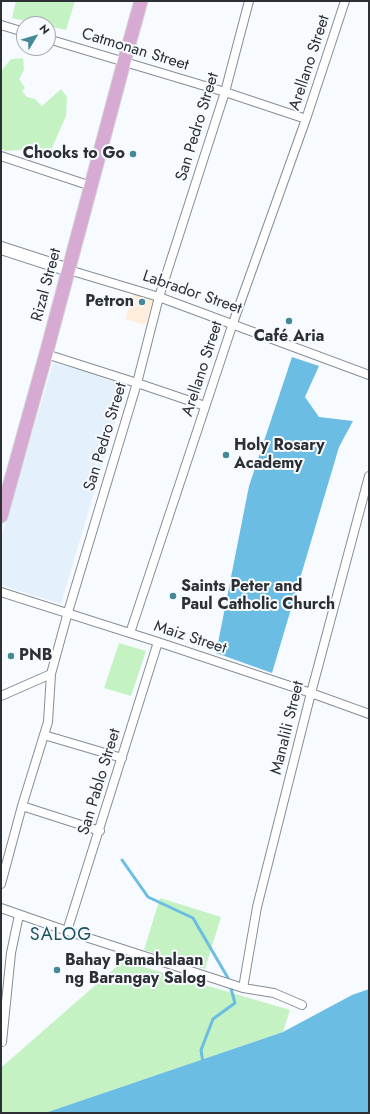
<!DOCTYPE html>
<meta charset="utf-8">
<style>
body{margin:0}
#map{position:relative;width:370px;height:1114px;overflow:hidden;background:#f7fbff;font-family:Jost,sans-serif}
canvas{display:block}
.frame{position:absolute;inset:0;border:2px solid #2c2f33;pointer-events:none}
.north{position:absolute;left:16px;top:16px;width:40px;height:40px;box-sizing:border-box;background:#f7fbff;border:1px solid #a6a9ad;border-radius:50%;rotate:52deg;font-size:11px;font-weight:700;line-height:16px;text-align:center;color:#2c2f33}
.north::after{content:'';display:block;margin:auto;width:14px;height:18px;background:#458997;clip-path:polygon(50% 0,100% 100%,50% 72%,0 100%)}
</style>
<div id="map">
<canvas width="370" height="1114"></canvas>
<div class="frame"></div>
<div class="north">N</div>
</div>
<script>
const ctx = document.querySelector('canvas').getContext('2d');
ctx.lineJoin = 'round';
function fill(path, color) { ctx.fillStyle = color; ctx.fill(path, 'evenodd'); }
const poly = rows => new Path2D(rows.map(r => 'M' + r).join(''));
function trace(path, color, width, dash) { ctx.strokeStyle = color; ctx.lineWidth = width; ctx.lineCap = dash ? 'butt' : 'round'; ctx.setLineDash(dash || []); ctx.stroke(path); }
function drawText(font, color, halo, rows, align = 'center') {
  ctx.font = font + ' Jost,sans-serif'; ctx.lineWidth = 4; ctx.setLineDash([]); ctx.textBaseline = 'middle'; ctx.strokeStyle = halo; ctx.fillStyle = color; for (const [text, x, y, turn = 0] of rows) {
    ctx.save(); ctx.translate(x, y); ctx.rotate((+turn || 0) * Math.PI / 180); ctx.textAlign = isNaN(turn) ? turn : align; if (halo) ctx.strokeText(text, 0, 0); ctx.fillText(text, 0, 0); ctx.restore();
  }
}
fill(poly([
 [134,291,154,298,145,325,125,319]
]), '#feeddb');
fill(poly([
 [53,363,127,382,61,604,1,585,1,538]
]), '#e5f0fd');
fill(poly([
 [16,1,75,1,66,30,48,26,48,24,40,24,12,18],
 [23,58,24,70,19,79,25,88,22,91,27,97,35,99,42,106,61,89,67,97,66,116,52,148,5,151,1,148,1,74,2,70,11,59],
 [119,643,146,651,131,696,104,688],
 [160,898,221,917,205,969,144,950],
 [123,961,290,1010,283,1032,45,1113,1,1113,1,1064,3,1066]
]), '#c4f2c2');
fill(poly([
 [292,357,319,366,305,397,319,417,353,421,339,447,272,673,216,653,249,486],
 [369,989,369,1113,45,1113,283,1032,352,995]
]), '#6bbde4');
trace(poly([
 [122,860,148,897,193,918,228,978,235,1003,213,1019,201,1050,203,1063]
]), '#6bbde4', 3);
const street = poly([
 [1,25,24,32],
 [48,39,225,92,306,119],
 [1,156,91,186],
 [69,270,159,297,369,375],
 [46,354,137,383,205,406],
 [1,592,158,642,311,693,369,714],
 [130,633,233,323,306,119,345,1],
 [1,696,51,674],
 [44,735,122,758],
 [22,806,100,831],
 [1,884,22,806,48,722,51,674,68,612,137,383,159,297,225,92,249,1],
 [1,908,67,931,243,988,274,993,302,1005],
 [67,931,158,642],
 [243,988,257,907,311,693,369,476],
 [2,1042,11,953,19,915]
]);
const secondary = poly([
 [1,248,69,270]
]);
const primary = poly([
 [1,516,46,354,124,62,141,1]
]);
trace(street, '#858d96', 10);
trace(secondary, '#858d96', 14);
trace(primary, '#d5d5d6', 15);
trace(street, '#fff', 8);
trace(secondary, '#fff', 12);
trace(primary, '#d7aad3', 13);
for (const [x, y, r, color] of [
 [133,154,4,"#458997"],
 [142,302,4,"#458997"],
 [289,321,4,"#458997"],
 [226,455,4,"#458997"],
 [173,596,4,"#458997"],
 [11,656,4,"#458997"],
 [57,970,4,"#458997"]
]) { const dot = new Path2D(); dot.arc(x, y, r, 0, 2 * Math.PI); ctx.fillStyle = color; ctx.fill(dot); trace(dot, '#f7fbff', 1.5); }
drawText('16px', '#2c2f33', '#f7fbff', [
 ["Catmonan Street",135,50,17],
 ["Arellano Street",310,63,-72],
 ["San Pedro Street",198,127,-73],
 ["Rizal Street",47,285,-75],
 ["Labrador Street",192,293,19],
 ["Arellano Street",203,369,-72],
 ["San Pedro Street",106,437,-73],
 ["Maiz Street",190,638,18],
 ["Manalili Street",288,728,-76],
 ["San Pablo Street",100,782,-73]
]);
drawText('bold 16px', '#2c2f33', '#f7fbff', [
 ["Chooks to Go",125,154,"right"],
 ["Petron",134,302,"right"],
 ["Café Aria",289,337,"center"],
 ["Holy Rosary",234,446],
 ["Academy",234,464],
 ["Saints Peter and",181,587],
 ["Paul Catholic Church",181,605],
 ["PNB",19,656],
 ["Bahay Pamahalaan",65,961],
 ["ng Barangay Salog",65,979]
], 'left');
ctx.letterSpacing = '1px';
drawText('18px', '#1b535e', '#f7fbff', [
 ["SALOG",61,936]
]);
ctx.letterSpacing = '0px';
</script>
